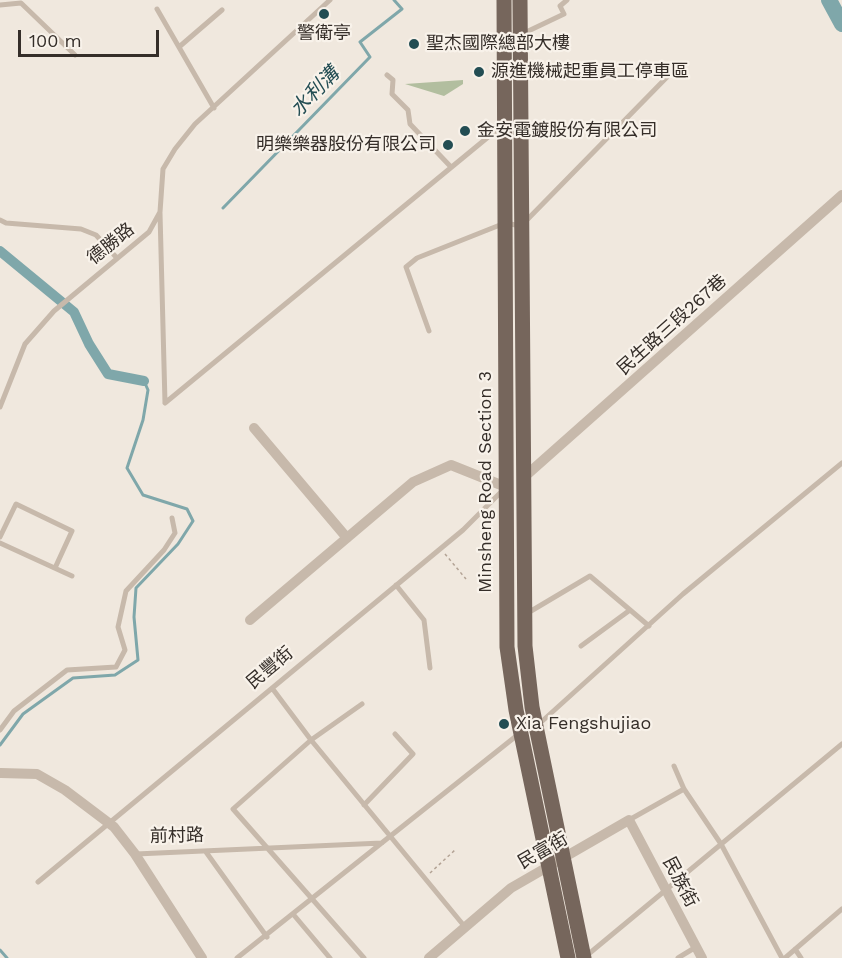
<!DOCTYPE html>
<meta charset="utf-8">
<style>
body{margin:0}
#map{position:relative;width:842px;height:958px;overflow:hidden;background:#f0e8de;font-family:"Work Sans",sans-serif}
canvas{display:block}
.scale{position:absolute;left:18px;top:30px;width:141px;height:27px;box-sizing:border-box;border:3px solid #352e29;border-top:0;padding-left:8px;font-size:18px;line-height:21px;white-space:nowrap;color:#352e29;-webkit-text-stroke:4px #f8f2ea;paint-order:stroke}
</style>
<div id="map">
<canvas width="842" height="958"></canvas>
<div class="scale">100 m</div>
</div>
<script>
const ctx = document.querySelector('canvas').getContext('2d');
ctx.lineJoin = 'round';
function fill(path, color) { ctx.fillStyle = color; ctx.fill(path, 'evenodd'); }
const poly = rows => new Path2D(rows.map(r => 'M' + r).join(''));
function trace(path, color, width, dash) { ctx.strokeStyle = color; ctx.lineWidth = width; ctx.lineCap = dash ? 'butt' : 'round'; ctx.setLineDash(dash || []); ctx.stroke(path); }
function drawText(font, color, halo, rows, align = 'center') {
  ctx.font = font + ' "Work Sans","Noto Sans TC",sans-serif'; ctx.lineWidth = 4.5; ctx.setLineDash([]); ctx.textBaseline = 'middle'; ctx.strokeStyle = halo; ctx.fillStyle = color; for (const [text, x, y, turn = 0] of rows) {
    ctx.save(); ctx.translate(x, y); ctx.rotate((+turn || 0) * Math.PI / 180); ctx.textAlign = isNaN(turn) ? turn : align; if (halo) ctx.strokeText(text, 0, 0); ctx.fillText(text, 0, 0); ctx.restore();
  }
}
fill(poly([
 [463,80,463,84,444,96,405,84]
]), '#b2be9f');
trace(poly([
 [223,208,370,57,360,42,402,9,394,0],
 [0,745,23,714,73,678,115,675,138,660,134,617,136,588,178,544,193,521,187,509,143,495,127,468,143,420,148,390,144,381],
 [0,950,7,958]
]), '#7fa7aa', 3);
trace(poly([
 [0,251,74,312,89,344,108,374,144,381]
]), '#7fa7aa', 10);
trace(poly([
 [829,0,842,24]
]), '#7fa7aa', 16);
trace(poly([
 [445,554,466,579],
 [430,873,455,850]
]), '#b3a395', 1.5, [3, 3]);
trace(poly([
 [0,5,21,3,75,55],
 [157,9,214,108],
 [522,34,564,14,560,6,567,0],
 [179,47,222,10],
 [387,75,393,80,392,94,408,110,410,124,451,167],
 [160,213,165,403],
 [0,220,6,223,81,229,96,235,116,257],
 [429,331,406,267,417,258,505,223,521,226,669,75],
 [165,403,493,133,504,131],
 [0,407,25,344,54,311,149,232,160,212,163,169,175,149,195,124,330,0],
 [0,537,16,504,72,531,55,568],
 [0,543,72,576],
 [396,585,424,620,430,668],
 [526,614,590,576,649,626],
 [581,646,630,610],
 [272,688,311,740,465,927],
 [362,704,311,740,233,809,364,958],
 [539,724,683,594,842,463],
 [0,730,14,711,67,670,116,667,125,650,118,627,126,591,164,550,175,533,172,518],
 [674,766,684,789,721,844,782,958],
 [364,805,413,754,395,734],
 [629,820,684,789],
 [206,852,267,937],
 [136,854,382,843],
 [38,882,463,530,502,491],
 [293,914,330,958],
 [795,949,801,958],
 [585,957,842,744],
 [237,958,520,733],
 [678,958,696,947],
 [785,958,842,909]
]), '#c7b9ab', 5);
trace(poly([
 [254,428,347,538],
 [522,479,842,195],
 [250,620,413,482,451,465,506,487],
 [1,773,37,774,65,790,114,827,135,854,202,958],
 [429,958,511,888,629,820,702,958]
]), '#c7b9ab', 10);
trace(poly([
 [504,0,507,647,516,710,568,958],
 [520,0,525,646,532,707,584,958]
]), '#76665c', 15);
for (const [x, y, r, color] of [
 [324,14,6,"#234d53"],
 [414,44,6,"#234d53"],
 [479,72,6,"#234d53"],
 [465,131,6,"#234d53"],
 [448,145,6,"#234d53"],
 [504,724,6,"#234d53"]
]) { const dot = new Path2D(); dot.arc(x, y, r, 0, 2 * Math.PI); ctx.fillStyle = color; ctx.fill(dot); trace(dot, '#f8f2ea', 2); }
drawText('18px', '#352e29', '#f8f2ea', [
 ["警衛亭",324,34,"center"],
 ["聖杰國際總部大樓",426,44],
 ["源進機械起重員工停車區",491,72],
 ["金安電鍍股份有限公司",477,131],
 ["明樂樂器股份有限公司",436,145,"right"],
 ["Xia Fengshujiao",516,724]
], 'left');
drawText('18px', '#352e29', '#f8f2ea', [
 ["德勝路",111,244,-39],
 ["民生路三段267巷",672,325,-42],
 ["Minsheng Road Section 3",486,482,-90],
 ["民豐街",270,668,-40],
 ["前村路",177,836,-1],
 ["民富街",543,851,-30],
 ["民族街",680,882,62]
]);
drawText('italic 20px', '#234d53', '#f8f2ea', [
 ["水利溝",315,92,-46]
]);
</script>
